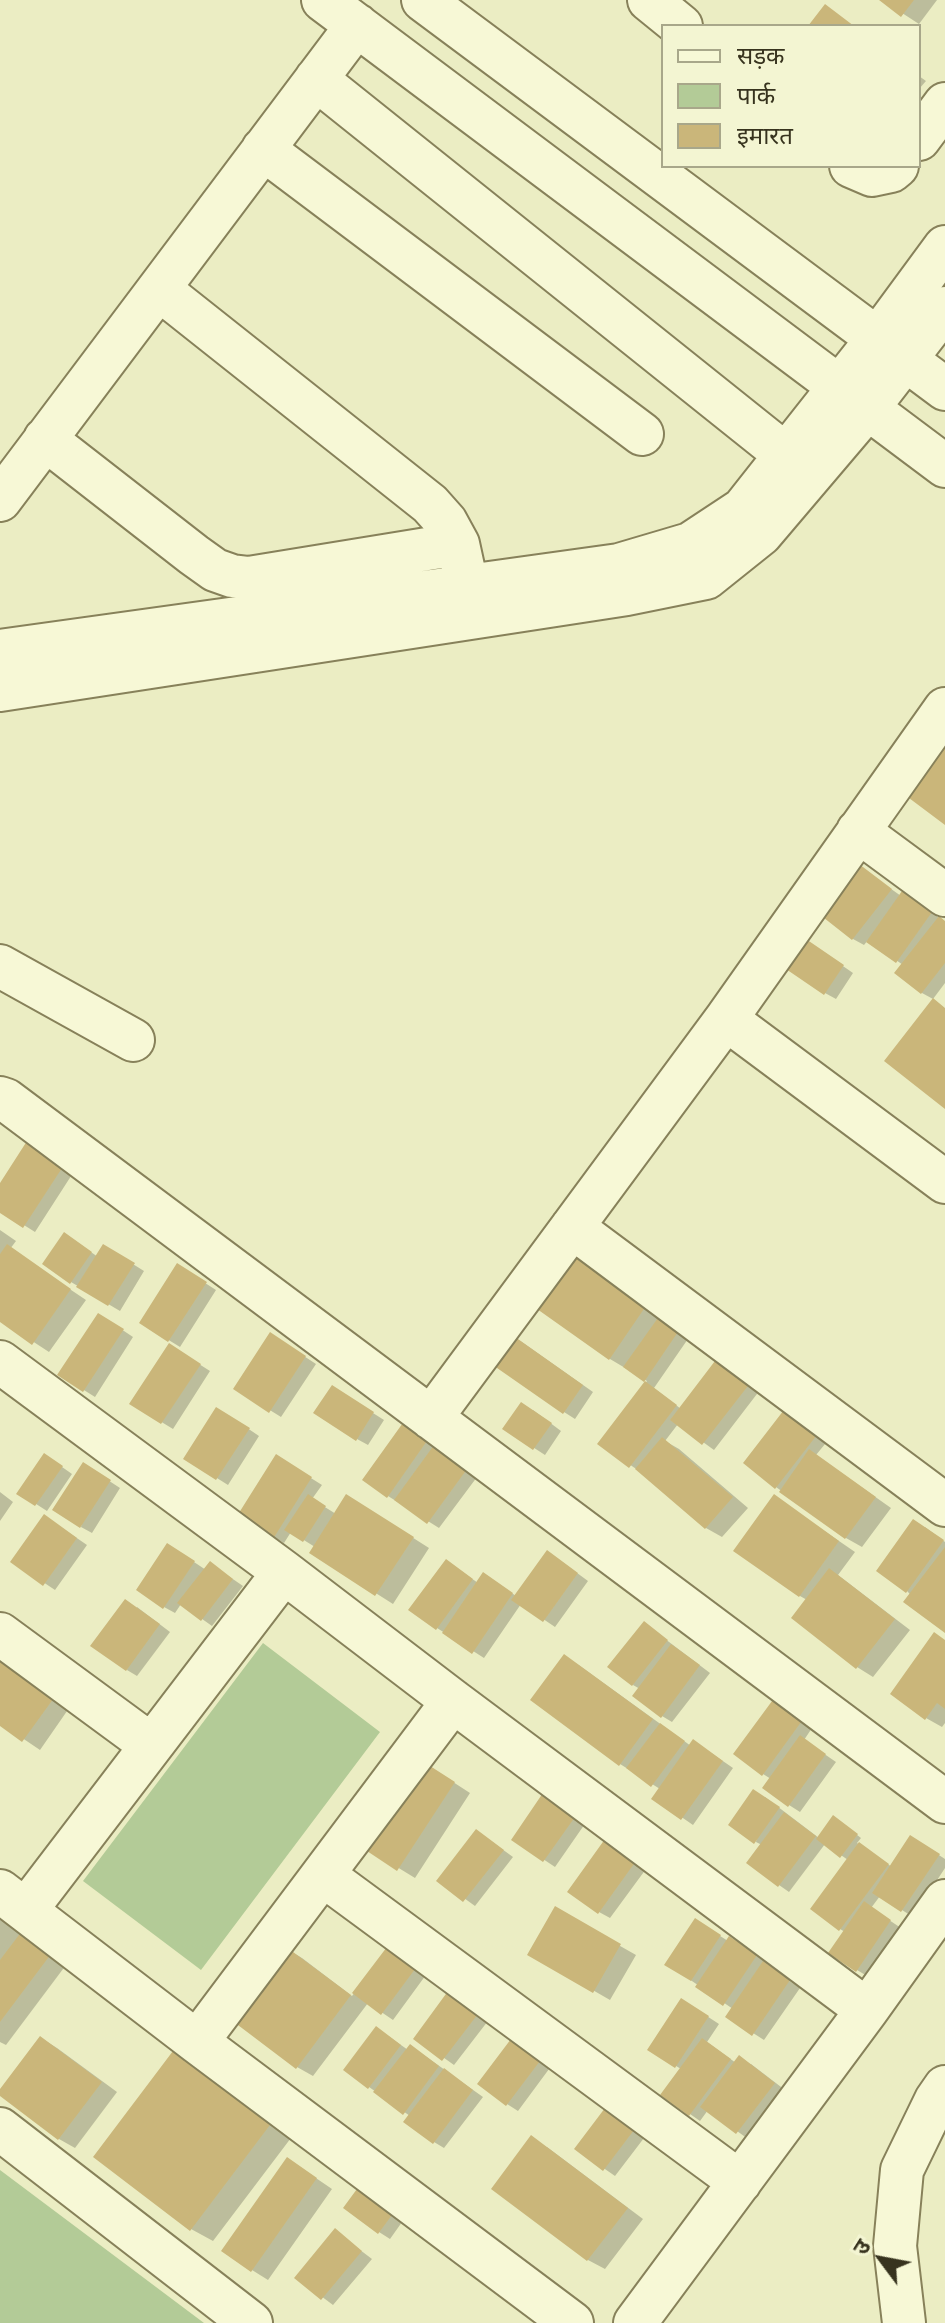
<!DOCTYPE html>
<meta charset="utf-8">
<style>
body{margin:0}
#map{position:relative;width:945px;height:2323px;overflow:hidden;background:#ebedc3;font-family:"Playfair Display","Noto Sans Devanagari",serif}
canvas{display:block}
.legend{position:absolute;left:661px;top:24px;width:260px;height:144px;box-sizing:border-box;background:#f3f5d2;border:2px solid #a8a78a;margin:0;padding:10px 14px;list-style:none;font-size:24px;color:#37331e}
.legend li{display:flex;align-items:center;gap:16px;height:40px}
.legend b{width:40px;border:2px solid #a8a78a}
.north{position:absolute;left:841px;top:2219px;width:80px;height:80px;-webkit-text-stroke:6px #f3f5d2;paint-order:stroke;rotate:302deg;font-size:22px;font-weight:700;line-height:32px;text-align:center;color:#37331e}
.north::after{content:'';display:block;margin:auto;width:28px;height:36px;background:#37331e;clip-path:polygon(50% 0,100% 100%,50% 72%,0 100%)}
</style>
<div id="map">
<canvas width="945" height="2323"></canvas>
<ul class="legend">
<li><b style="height:10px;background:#f7f8d6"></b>सड़क</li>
<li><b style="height:22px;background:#b3cb97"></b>पार्क</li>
<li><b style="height:22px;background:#cab67a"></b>इमारत</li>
</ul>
<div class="north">उ</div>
</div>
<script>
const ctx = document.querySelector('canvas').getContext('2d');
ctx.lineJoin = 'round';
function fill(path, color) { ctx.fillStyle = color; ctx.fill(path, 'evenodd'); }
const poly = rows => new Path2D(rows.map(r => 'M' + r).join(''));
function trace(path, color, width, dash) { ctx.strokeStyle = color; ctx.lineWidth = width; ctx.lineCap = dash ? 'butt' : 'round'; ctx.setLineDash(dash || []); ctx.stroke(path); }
fill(poly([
 [263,1643,380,1732,201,1970,83,1881],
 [0,2170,204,2323,0,2323]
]), '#b3cb97');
fill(poly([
 [882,0,937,0,919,24],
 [919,76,926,81,919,89],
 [859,866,901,896,914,900,945,922,945,983,933,999,922,993,903,965,868,940,864,945,853,939,822,914],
 [814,946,853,973,836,999,825,993],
 [28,1144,73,1173,35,1232,0,1210,0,1187],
 [0,1230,16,1241,10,1249,86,1300,49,1352,0,1320],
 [75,1241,98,1257,104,1246,144,1271,120,1311,71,1282],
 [569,1251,690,1336,654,1388,681,1409,719,1360,760,1390,714,1450,678,1424,665,1441,679,1449,748,1508,722,1537,706,1528,642,1473,600,1444,647,1381,610,1359],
 [188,1272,216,1290,180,1347,141,1323],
 [109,1321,133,1337,95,1397,60,1375],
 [519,1340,593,1392,575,1419,564,1412],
 [281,1341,316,1364,281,1417,236,1389],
 [180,1352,210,1371,173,1429,132,1404],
 [343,1394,384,1420,368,1445,357,1439],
 [788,1408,830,1438,816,1455,891,1508,862,1547,846,1538,776,1487],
 [533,1410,561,1431,545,1455,505,1429],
 [228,1415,259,1436,228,1485,185,1458],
 [405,1423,480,1473,439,1528,388,1496],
 [55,1462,72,1474,47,1511,19,1493],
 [287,1463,322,1485,312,1499,336,1514,363,1506,429,1548,393,1604,311,1552,315,1547,291,1532,284,1543,274,1537],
 [94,1471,120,1488,92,1533,81,1527],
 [0,1492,13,1502,0,1521],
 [775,1497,855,1552,838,1575,910,1630,873,1677,857,1667,807,1600,800,1596],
 [55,1523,87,1545,55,1590,13,1562],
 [925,1527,945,1542,945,1631,907,1591],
 [179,1552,206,1570,211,1564,243,1586,212,1626,181,1604,175,1613,164,1607],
 [558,1559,588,1581,555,1627,521,1604,484,1658,437,1628,457,1568,478,1583,494,1581,516,1596],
 [137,1607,170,1632,137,1676,127,1670],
 [644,1623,710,1673,672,1722,662,1716,640,1689,633,1685],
 [945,1641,945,1723,942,1727,926,1718],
 [0,1650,74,1701,40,1750,0,1723],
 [564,1656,580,1666,691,1746,704,1748,733,1768,693,1825,654,1798,660,1789,620,1764],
 [776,1699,814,1725,804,1740,836,1762,800,1812,789,1805,771,1779,763,1774],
 [433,1769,470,1793,415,1878,361,1845],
 [548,1790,589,1818,555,1867,513,1839],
 [765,1797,819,1838,838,1820,861,1838,857,1843,892,1867,922,1844,945,1859,945,1868,913,1917,880,1896,871,1908,901,1928,867,1976,857,1970,845,1932,840,1929,848,1860,825,1844,789,1892,779,1885,762,1845,756,1842],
 [477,1831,513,1857,475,1906,439,1880],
 [617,1848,646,1869,610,1918,599,1912],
 [555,1909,636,1955,610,2000,530,1954],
 [0,1916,72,1957,6,2045,0,2042],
 [706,1927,728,1941,740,1945,767,1963,765,1965,800,1988,764,2040,728,2017,733,2009,667,1964],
 [393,1942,431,1968,393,2020,368,2003,313,2076,297,2067,285,1948,302,1958,352,1996],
 [462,1996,491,2017,454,2065,416,2038],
 [693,2007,719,2024,707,2042,736,2063,751,2064,785,2090,748,2139,708,2110,700,2121,690,2114,681,2069,650,2050],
 [387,2035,408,2050,421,2053,483,2097,444,2148,434,2142,410,2116,345,2070],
 [41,2038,57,2048,117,2092,75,2148,59,2139,0,2094],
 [514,2038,552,2065,518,2111,507,2104],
 [179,2046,297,2130,213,2241,191,2229],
 [616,2117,644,2138,615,2176,576,2149],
 [547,2147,643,2219,605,2269,588,2260,494,2188],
 [288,2159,332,2189,268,2280,252,2270],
 [369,2177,412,2208,390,2239,379,2232],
 [335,2231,372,2259,333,2305,297,2278]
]), '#0003');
fill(poly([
 [879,0,914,0,901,17],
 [825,4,854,26,808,26],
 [945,743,945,825,905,795],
 [859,864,892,889,852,940,819,914],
 [902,891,932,912,896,963,866,942],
 [939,916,945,921,945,963,921,994,894,973],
 [803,937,844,965,824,995,783,967],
 [933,998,945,1008,945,1109,884,1061],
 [27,1141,64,1165,23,1228,0,1213,0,1183],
 [64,1232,92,1252,70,1284,42,1264],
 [7,1244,71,1289,32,1345,0,1322,0,1254],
 [103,1244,135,1263,108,1306,76,1287],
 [569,1248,648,1303,609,1360,530,1304],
 [177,1263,207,1282,168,1342,139,1323],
 [98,1313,124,1329,83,1392,57,1375],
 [660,1315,680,1329,644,1382,623,1367],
 [270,1332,306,1356,269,1413,233,1389],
 [508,1332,583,1385,563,1414,487,1361],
 [169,1343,201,1364,161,1424,129,1404],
 [718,1357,751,1382,702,1445,670,1420],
 [645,1381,677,1405,629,1468,597,1444],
 [332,1385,374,1412,356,1441,313,1413],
 [521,1402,552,1423,533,1450,502,1429],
 [787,1406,820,1431,775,1489,743,1463],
 [216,1407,250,1428,216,1480,183,1459],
 [405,1420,429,1438,387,1498,362,1480],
 [662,1437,733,1497,705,1529,635,1469],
 [437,1441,470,1465,427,1524,394,1500],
 [809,1449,876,1497,845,1539,779,1492],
 [44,1453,63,1466,35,1506,16,1494],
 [276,1454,312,1477,273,1539,237,1516],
 [83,1462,111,1480,80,1528,52,1510],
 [308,1494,326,1506,303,1542,284,1530],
 [346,1494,414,1537,375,1596,309,1553],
 [774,1494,839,1541,799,1597,733,1551],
 [44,1514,77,1538,43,1586,10,1562],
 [913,1519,944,1540,906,1593,876,1571],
 [167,1543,195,1561,163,1609,136,1590],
 [945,1547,945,1633,903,1602],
 [547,1550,578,1573,543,1622,511,1600],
 [446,1559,473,1579,436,1630,408,1610],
 [210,1561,233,1579,201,1621,177,1603],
 [829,1568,895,1619,856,1669,791,1618],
 [483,1572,513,1593,472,1654,442,1633],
 [125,1599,160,1624,126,1671,90,1646],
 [644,1621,668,1640,632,1686,607,1667],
 [934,1632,945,1640,945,1709,937,1703,925,1720,890,1694],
 [671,1644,700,1665,661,1718,632,1696],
 [0,1648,59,1691,22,1742,0,1726],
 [564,1654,653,1719,619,1766,530,1700],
 [775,1697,804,1718,762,1776,733,1754],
 [660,1723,685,1741,651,1787,626,1768],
 [800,1735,826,1754,788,1807,762,1788],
 [693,1739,723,1761,681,1820,651,1799],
 [416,1757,455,1782,397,1871,358,1845],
 [547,1787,580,1810,543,1862,511,1840],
 [753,1789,780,1807,754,1844,728,1825],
 [784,1812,816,1836,778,1887,746,1863],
 [833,1815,858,1834,840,1858,816,1839],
 [476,1829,504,1850,463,1902,436,1881],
 [910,1835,940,1854,901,1912,872,1893],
 [605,1839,636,1861,598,1914,567,1892],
 [859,1842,889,1864,839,1931,810,1909],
 [864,1901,891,1920,856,1972,828,1953],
 [555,1906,621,1944,593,1993,527,1955],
 [695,1918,721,1935,691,1981,664,1965],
 [28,1923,57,1946,0,2022,0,1960],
 [729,1936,757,1955,723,2006,695,1987],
 [393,1939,421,1961,381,2015,352,1993],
 [285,1946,351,1995,296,2069,230,2019],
 [763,1961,790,1980,752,2036,725,2017],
 [451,1987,481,2010,442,2061,413,2039],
 [681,1998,709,2016,675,2068,647,2050],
 [376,2026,401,2045,368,2089,343,2070],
 [514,2035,543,2057,506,2106,477,2084],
 [40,2036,102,2082,58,2140,0,2096,0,2089],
 [702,2038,731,2059,689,2116,660,2095],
 [179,2043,276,2117,190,2231,93,2157],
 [410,2044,439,2066,403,2115,373,2092],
 [739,2055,775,2083,736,2134,700,2107],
 [444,2068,473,2090,433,2144,403,2122],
 [605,2108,634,2130,603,2171,574,2149],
 [531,2135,628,2208,587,2261,491,2189],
 [287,2157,317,2178,251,2272,221,2251],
 [368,2174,403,2200,378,2234,343,2208],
 [335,2228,362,2251,321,2300,294,2278]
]), '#cab67a');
const minor = poly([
 [323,0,945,466],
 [423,0,945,389],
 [649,0,681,26],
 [316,79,786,455],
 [919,139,945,104],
 [263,149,642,434],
 [851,166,872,175,891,171,897,166],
 [159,289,430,504,446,522,458,544,463,567],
 [45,439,194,555,215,570,232,576,249,578,458,544],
 [0,500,357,25],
 [0,651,619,565,690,544,743,509,878,338,945,247],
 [0,690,627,594,706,578,761,534,868,408,945,308],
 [858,831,945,895],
 [0,966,133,1040],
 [726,1019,945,1182],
 [0,1098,6,1100,945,1802],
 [572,1227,945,1505],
 [0,1362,284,1572,453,1701,867,2010],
 [431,1418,726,1019,945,709],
 [0,1634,151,1745],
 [323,1875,740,2182],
 [0,1891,197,2042,572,2323],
 [26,1910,284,1572],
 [197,2042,453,1701],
 [0,2129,251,2323],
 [635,2323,867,2010,945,1901],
 [904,2323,895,2246,902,2170,936,2100,945,2087]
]);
trace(minor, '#87815a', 46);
trace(minor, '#f7f8d6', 42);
</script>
